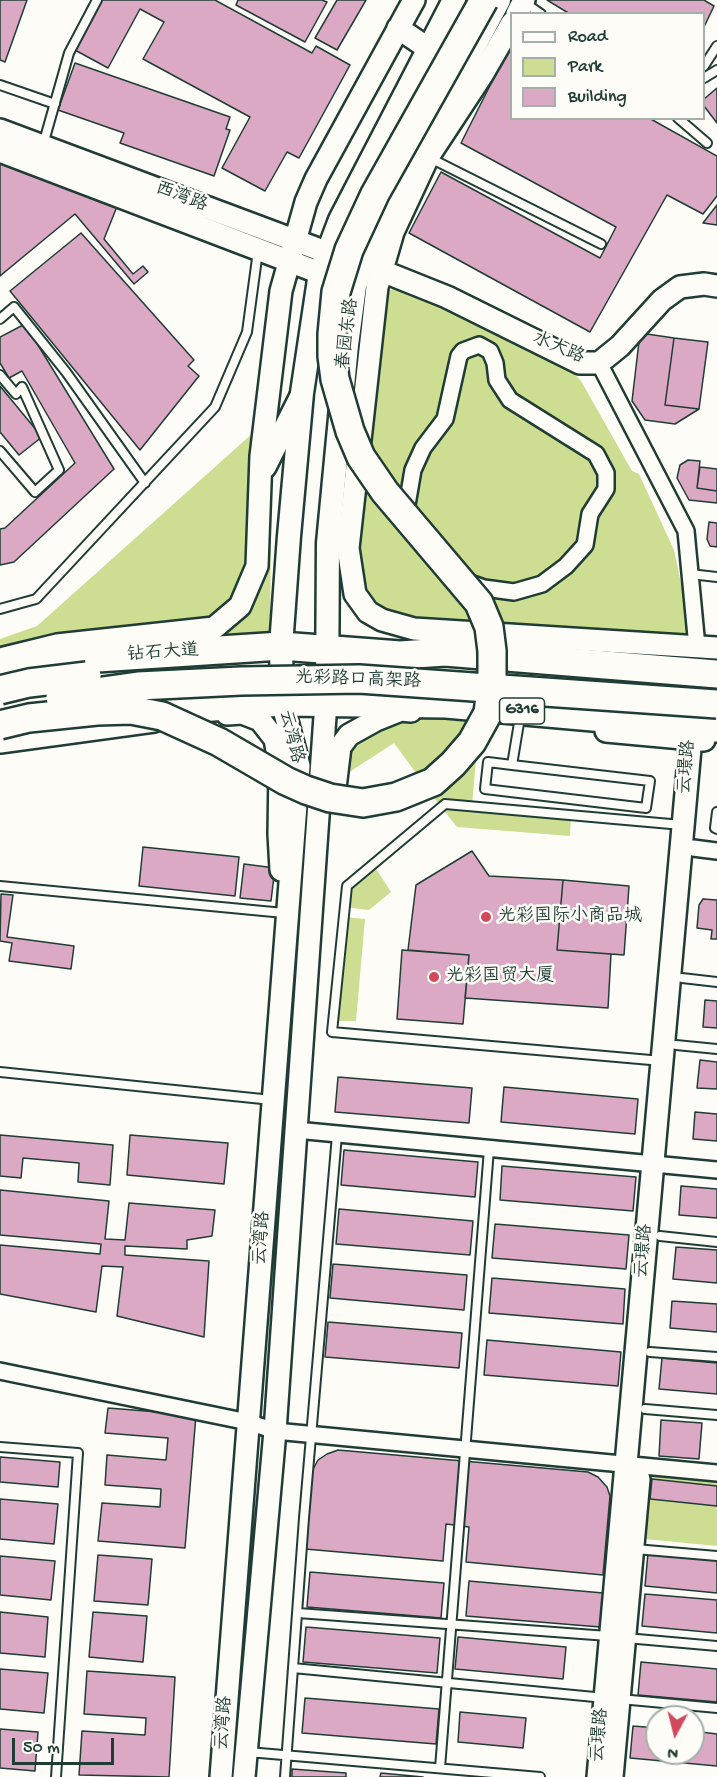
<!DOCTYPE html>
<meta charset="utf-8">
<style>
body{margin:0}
#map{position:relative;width:717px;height:1777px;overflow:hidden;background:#fdfcf7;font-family:"Gochi Hand",sans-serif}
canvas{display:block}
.legend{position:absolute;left:510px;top:12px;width:195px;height:108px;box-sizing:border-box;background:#fdfcf7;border:2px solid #a4b0a9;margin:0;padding:8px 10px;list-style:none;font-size:18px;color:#1f3d34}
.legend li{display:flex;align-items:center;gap:12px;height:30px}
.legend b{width:30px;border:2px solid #a4b0a9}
.north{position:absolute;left:645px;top:1705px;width:60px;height:60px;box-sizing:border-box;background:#fdfcf7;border:2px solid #a4b0a9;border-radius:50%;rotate:187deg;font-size:16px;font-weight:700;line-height:24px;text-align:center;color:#1f3d34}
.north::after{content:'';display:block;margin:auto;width:21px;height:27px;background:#d1495b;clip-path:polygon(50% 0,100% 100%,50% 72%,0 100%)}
.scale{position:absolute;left:12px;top:1738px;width:102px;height:27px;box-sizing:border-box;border:3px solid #1f3d34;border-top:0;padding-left:8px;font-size:18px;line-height:21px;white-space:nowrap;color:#1f3d34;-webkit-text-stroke:4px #fdfcf7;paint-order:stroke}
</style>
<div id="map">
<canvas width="717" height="1777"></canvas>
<ul class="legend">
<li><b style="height:8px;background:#fdfcf7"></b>Road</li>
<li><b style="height:16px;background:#cddd92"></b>Park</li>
<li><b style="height:16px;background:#dca9c5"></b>Building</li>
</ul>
<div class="north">N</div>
<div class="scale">50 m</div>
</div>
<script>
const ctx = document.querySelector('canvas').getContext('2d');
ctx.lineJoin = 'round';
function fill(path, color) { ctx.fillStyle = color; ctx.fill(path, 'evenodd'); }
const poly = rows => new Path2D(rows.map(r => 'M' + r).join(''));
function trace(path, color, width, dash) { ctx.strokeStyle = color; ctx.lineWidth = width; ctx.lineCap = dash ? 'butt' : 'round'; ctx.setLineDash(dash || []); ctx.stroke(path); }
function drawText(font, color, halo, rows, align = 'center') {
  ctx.font = font + ' "Gochi Hand","LXGW WenKai TC",sans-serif'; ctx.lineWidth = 5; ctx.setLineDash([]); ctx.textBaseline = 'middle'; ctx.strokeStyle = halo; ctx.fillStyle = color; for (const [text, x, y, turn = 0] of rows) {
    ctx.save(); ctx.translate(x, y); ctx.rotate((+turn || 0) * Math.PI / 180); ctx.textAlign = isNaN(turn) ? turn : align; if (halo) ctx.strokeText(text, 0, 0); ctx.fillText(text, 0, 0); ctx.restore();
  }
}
fill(poly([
 [395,288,417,292,569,368,581,381,632,471,639,474,674,550,688,616,687,632,680,638,383,617,360,594,356,575,384,293],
 [272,416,270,633,0,670,0,639,37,626],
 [401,715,479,723,472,806,571,815,570,836,457,827,441,807,394,743,348,773,351,752,374,728],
 [373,864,391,892,369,910,345,907,347,886],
 [344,917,365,919,356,1021,334,1021],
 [644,1472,717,1478,717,1546,645,1539,639,1533]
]), '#cddd92');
const building = poly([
 [0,0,27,0,5,62,0,60,0,0],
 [102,0,215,0,312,53,316,46,350,65,299,158,287,152,265,191,222,168,250,117,143,59,164,22,140,9,108,68,75,50,102,0],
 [238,0,322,0,327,2,305,42,236,5,238,0],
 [337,0,366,0,337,50,315,38,337,0],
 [547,0,704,0,714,6,704,27,704,14,570,14,547,0],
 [512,42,512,118,649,118,717,156,717,196,703,214,667,195,590,332,409,233,441,172,600,258,616,227,461,143,512,42],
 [75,63,230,117,226,129,230,130,214,176,120,143,124,133,58,110,75,63],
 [717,88,717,123,704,106,704,99,717,88],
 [0,157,118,204,104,239,133,274,143,266,148,272,134,284,75,214,0,276,0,157],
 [717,205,717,225,703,223,717,205],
 [81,233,194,360,188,366,199,376,140,450,10,291,81,233],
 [25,324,114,469,14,562,0,565,0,529,5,528,75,463,22,371,9,378,0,363,0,337,25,324],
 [640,333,674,338,665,405,699,409,675,424,645,420,632,401,640,333],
 [674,338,708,342,699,409,665,405,674,338],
 [0,386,42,437,19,455,0,432,0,386],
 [688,460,700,461,697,488,717,491,717,503,689,500,677,478,680,465,688,460],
 [700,467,717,469,717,491,697,488,700,467],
 [709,522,717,523,717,547,710,546,707,539,709,522],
 [143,847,239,857,235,896,139,886,143,847],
 [472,851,489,876,563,880,557,950,611,954,608,1008,465,998,469,955,408,950,416,885,472,851],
 [244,864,275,868,271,901,240,898,244,864],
 [563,880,629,886,624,955,557,950,563,880],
 [1,894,13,895,7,937,74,946,71,969,9,961,12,943,0,941,1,894],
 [703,899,717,900,717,939,711,939,712,930,697,928,699,905,703,899],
 [402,950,469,955,463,1024,397,1019,402,950],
 [705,1000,717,1001,717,1028,703,1027,705,1000],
 [700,1060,717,1062,717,1089,697,1088,700,1060],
 [338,1077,472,1088,469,1123,335,1112,338,1077],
 [504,1087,638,1099,635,1134,501,1122,504,1087],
 [695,1112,717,1114,717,1141,693,1139,695,1112],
 [0,1135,113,1145,110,1185,78,1182,79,1163,23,1158,21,1178,0,1176,0,1135],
 [130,1135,228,1143,224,1184,127,1175,130,1135],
 [344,1150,478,1162,475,1197,341,1185,344,1150],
 [502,1166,636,1177,633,1211,500,1200,502,1166],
 [681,1186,717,1189,717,1218,679,1215,681,1186],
 [0,1190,109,1201,105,1239,125,1240,129,1203,215,1210,212,1236,187,1240,187,1249,125,1246,125,1255,209,1261,204,1337,117,1316,123,1267,102,1266,96,1312,0,1294,0,1245,100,1254,101,1244,0,1235,0,1190],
 [339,1209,473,1221,470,1255,336,1244,339,1209],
 [495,1224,629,1235,626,1269,492,1258,495,1224],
 [676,1247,717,1250,717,1283,673,1279,676,1247],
 [333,1264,467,1275,464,1310,330,1298,333,1264],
 [492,1278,625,1289,623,1324,489,1313,492,1278],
 [672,1301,717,1304,717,1332,670,1328,672,1301],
 [328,1322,462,1333,459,1368,325,1357,328,1322],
 [487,1340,621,1352,618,1386,484,1375,487,1340],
 [662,1358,717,1363,717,1394,659,1389,662,1358],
 [108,1408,196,1415,185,1548,98,1541,102,1503,160,1507,161,1489,105,1485,107,1455,166,1460,168,1438,105,1433,108,1408],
 [661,1420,702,1423,699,1459,659,1456,661,1420],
 [338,1450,588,1472,598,1477,607,1487,610,1496,603,1575,466,1562,469,1527,446,1524,443,1561,305,1549,312,1471,318,1460,327,1454,338,1450],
 [0,1457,60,1462,58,1487,0,1482,0,1457],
 [652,1479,717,1486,717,1506,650,1499,652,1479],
 [0,1499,58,1504,54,1544,0,1539,0,1499],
 [648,1553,717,1560,717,1593,645,1586,648,1553],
 [98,1555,152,1559,148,1605,94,1601,98,1555],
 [0,1556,55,1561,51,1600,0,1595,0,1556],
 [310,1572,444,1583,441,1618,307,1607,310,1572],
 [469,1581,603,1593,600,1627,466,1616,469,1581],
 [645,1594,717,1600,717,1633,642,1626,645,1594],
 [0,1612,48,1617,45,1657,0,1653,0,1612],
 [93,1612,147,1616,143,1662,89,1657,93,1612],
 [306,1627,440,1638,437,1673,303,1662,306,1627],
 [458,1637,566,1647,563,1679,455,1669,458,1637],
 [641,1662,717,1669,717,1702,638,1695,641,1662],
 [0,1669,48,1673,44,1713,0,1709,0,1669],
 [87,1671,175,1677,169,1777,79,1775,82,1731,145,1735,146,1718,84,1714,87,1671],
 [305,1698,439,1709,436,1744,302,1733,305,1698],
 [460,1712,526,1718,523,1748,458,1742,460,1712],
 [633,1726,657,1728,657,1753,693,1753,693,1731,717,1734,717,1766,630,1758,633,1726],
 [0,1729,38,1732,35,1771,0,1768,0,1729],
 [292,1769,346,1773,346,1777,292,1777,292,1769],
 [381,1773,423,1777,380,1777,381,1773]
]);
fill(building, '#dca9c5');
trace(building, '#1f3d34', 1.5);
const lane = poly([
 [525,3,541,14],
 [704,66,717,46],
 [704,78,717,70],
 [0,85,55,104],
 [678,118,707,143],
 [43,145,69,53,97,0],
 [428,157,601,244],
 [0,319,14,307,66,372,145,483],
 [0,375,16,394,22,387,59,470,35,492,0,451],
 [690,574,717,577],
 [0,609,36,599,215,407,247,332,258,251],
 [512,765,488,762,485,789,646,808,650,781,512,765,519,723],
 [717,812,715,828,717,829],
 [0,886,284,913],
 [682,978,717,982],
 [676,1045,717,1049],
 [662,1061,332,1032,347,886,445,804,682,825],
 [0,1072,272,1100],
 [660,1236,717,1242],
 [650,1352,717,1357],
 [645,1409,717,1415],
 [0,1447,78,1453,56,1777],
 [635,1549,717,1556],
 [298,1613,608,1636],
 [626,1638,717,1646],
 [293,1668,605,1698],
 [620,1699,717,1708],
 [248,1752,540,1777],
 [440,1768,489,1149],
 [285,1777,304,1518,337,1135]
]);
const street = poly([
 [599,363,686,531,697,647],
 [408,517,407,505,413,470,423,448,445,419,459,356,463,351,479,345,490,351,495,363,497,380,510,400,596,454,606,473,606,489,590,514,585,545,566,566,542,584,514,592,484,588,467,582],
 [693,848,717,851],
 [296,1130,717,1170],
 [0,1371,248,1422,275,1431,717,1473]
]);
const secondary = poly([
 [517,14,524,0],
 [398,28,429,49],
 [0,130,342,258],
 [0,151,336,279],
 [418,151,428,157,393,232,377,287,348,548,355,594,368,612,382,620,414,629,717,648],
 [428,157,482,75,512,23],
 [382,271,447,297,580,363,599,363,620,346,662,300,680,287,704,284,717,286],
 [265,467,301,396],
 [0,659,57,645,214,628,240,606,257,566,261,456,281,291,306,202,316,179,414,0],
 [227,714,242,713,260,720,275,739,280,768,279,834,281,870],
 [606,731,704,740],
 [0,742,154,721],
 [335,788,340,747,349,735,376,720,401,710,411,711],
 [221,1777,299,766,282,702],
 [244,1777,275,1431,326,702],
 [598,1777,692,726],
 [612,1777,639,1479]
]);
const primary = poly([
 [282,697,281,646,289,536,302,393,320,273,340,220,454,0],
 [327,697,328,543,347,345,355,286,372,237,499,0]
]);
const highway = poly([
 [0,675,67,660,281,646,400,655,445,652,717,674],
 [144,712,282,702,446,704,717,728]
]);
trace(lane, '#1f3d34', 12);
trace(street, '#1f3d34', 20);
trace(secondary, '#1f3d34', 26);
trace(primary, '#1f3d34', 27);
trace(highway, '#1f3d34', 32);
trace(lane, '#fdfcf7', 8);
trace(street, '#fdfcf7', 15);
trace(secondary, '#fdfcf7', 21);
trace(primary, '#fdfcf7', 22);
trace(highway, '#fdfcf7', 27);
const highwayBridge = poly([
 [0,690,29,683,87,676],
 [60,697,138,686,241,681,359,679,717,704],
 [0,725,29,718,97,711,131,710,162,716,219,742,286,781,306,790,330,798,363,803,396,797,433,782,453,764,472,742,488,713,492,681,492,651,489,627,479,603,385,492,361,457,350,431,335,379,332,356,332,334,336,292,349,250,375,194,484,0]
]);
trace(highwayBridge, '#1f3d34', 32, []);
trace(highwayBridge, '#fdfcf7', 27);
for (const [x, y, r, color] of [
 [486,917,6,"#d1495b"],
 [434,977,6,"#d1495b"]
]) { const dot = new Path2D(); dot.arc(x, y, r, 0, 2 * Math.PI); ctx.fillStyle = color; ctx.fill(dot); trace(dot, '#fdfcf7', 2); }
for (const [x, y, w] of [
 [522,711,45]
]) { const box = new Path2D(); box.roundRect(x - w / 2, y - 13, w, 26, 4.5); ctx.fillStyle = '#fdfcf7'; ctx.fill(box); trace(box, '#1f3d34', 1.5); }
drawText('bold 16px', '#1f3d34', null, [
 ["G316",522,711]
]);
drawText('18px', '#1f3d34', '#fdfcf7', [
 ["西湾路",181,198,21],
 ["春园东路",349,334,-83],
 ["水大路",558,349,23],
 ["钻石大道",163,654,-4],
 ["光彩路口高架路",358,681,2],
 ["云湾路",290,737,76],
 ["云璟路",688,767,-85],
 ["云湾路",263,1238,-86],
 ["云璟路",645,1251,-85],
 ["云湾路",225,1723,-86],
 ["云璟路",601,1735,-85]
]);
drawText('18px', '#1f3d34', '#fdfcf7', [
 ["光彩国际小商品城",498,917],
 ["光彩国贸大厦",446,977]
], 'left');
</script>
